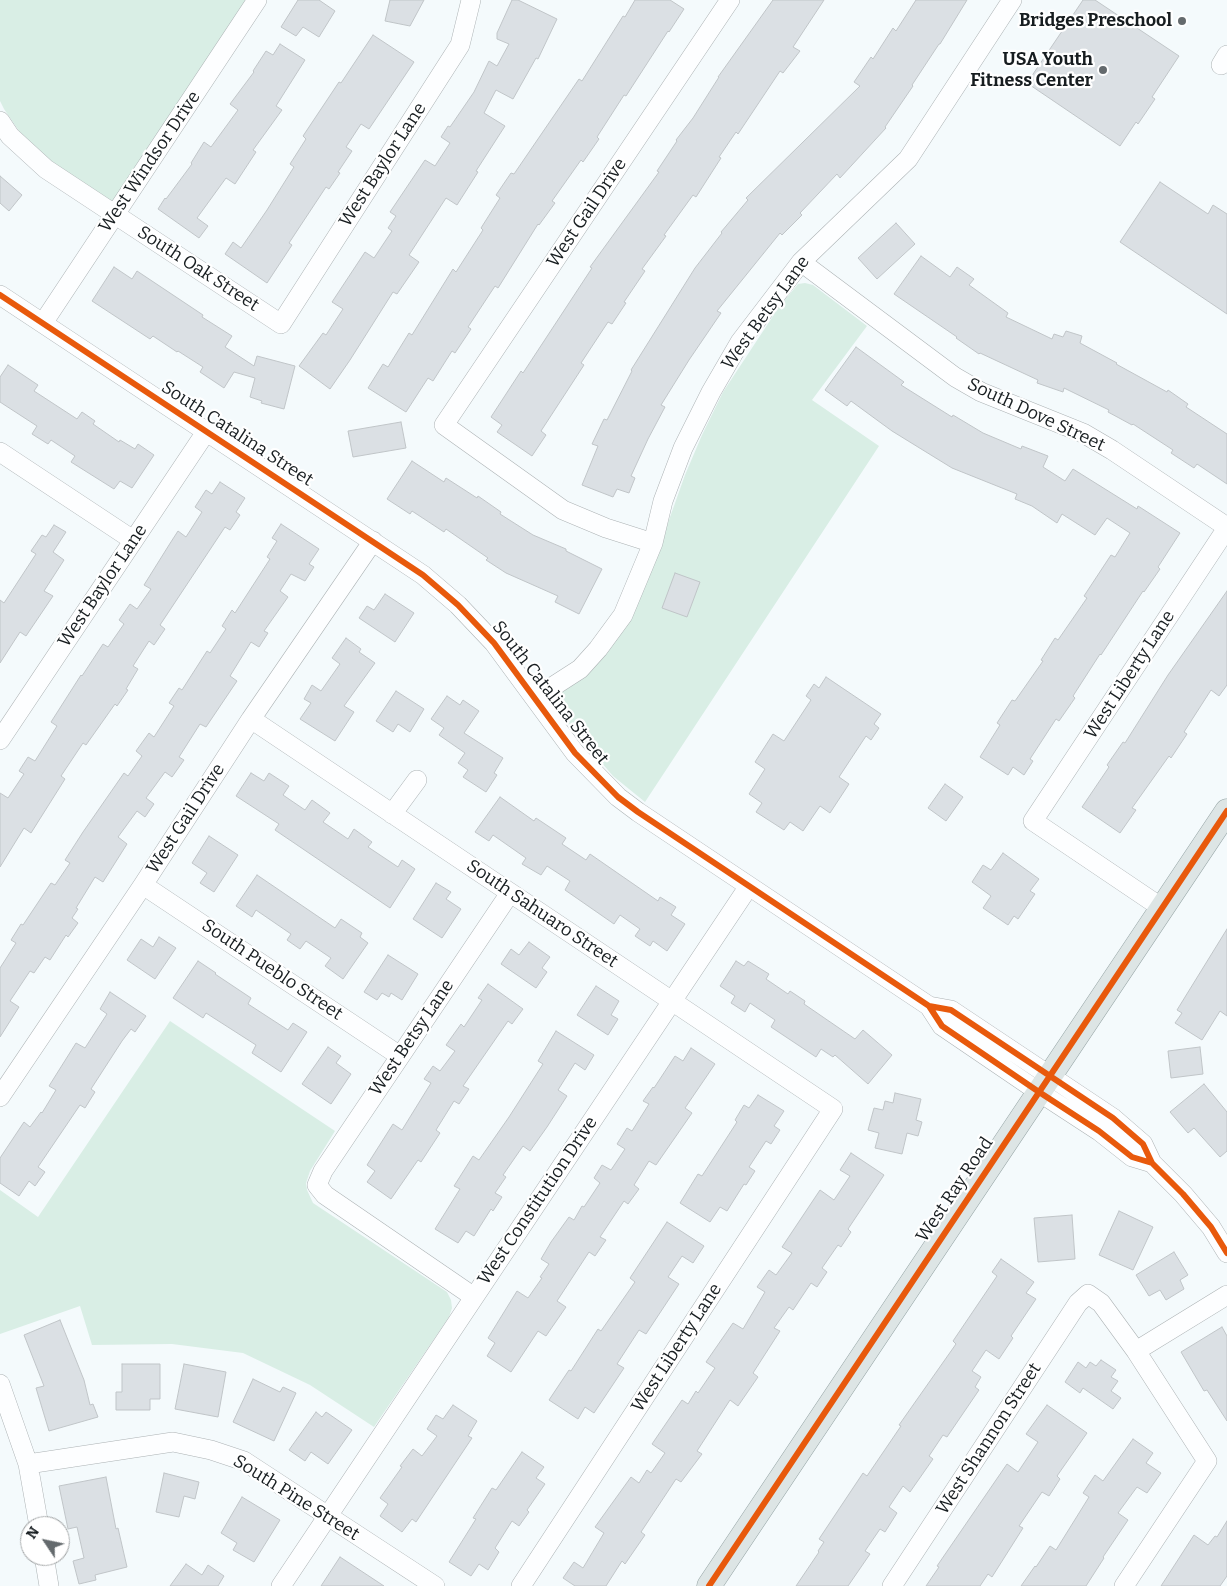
<!DOCTYPE html>
<style>
body{margin:0}
#map{position:relative;width:1227px;height:1586px;overflow:hidden;background:#f4fafc;font-family:Bitter,serif}
canvas{display:block}
.north{position:absolute;left:20px;top:1516px;width:50px;height:50px;box-sizing:border-box;background:#fff;border:1px solid #a2a5a6;border-radius:50%;rotate:304deg;font-size:14px;font-weight:700;line-height:20px;text-align:center;color:#171d20}
.north::after{content:'';display:block;margin:auto;width:18px;height:22px;background:#646a6d;clip-path:polygon(50% 0,100% 100%,50% 72%,0 100%)}
</style>
<div id="map">
<canvas width="1227" height="1586"></canvas>
<div class="north">N</div>
</div>
<script>
const ctx = document.querySelector('canvas').getContext('2d');
ctx.lineJoin = 'round';
function fill(path, color) { ctx.fillStyle = color; ctx.fill(path, 'evenodd'); }
const poly = rows => new Path2D(rows.map(r => 'M' + r).join(''));
function trace(path, color, width, dash) { ctx.strokeStyle = color; ctx.lineWidth = width; ctx.lineCap = dash ? 'butt' : 'round'; ctx.setLineDash(dash || []); ctx.stroke(path); }
function drawText(font, color, halo, rows, align = 'center') {
  ctx.font = font + ' Bitter,serif'; ctx.lineWidth = 4.5; ctx.setLineDash([]); ctx.textBaseline = 'middle'; ctx.strokeStyle = halo; ctx.fillStyle = color; for (const [text, x, y, turn = 0] of rows) {
    ctx.save(); ctx.translate(x, y); ctx.rotate((+turn || 0) * Math.PI / 180); ctx.textAlign = isNaN(turn) ? turn : align; if (halo) ctx.strokeText(text, 0, 0); ctx.fillText(text, 0, 0); ctx.restore();
  }
}
fill(poly([
 [0,0,249,0,114,204,30,147,4,109,0,101],
 [805,283,813,285,867,326,812,400,879,446,645,802,613,776,560,714,557,706,556,698,659,548,685,475,702,435,723,392,779,307,798,284],
 [170,1021,335,1131,310,1171,306,1183,307,1190,313,1203,447,1292,451,1300,452,1308,449,1317,374,1427,310,1385,243,1353,172,1344,92,1345,80,1306,0,1334,0,1190,38,1217]
]), '#d9eee5');
const building = poly([
 [298,0,319,0,335,11,319,37,303,27,296,36,281,27,298,0],
 [390,0,424,0,410,26,385,21,390,0],
 [512,0,518,0,557,19,538,59,536,58,513,99,496,90,484,113,505,126,476,171,478,172,457,205,446,198,409,255,419,262,397,294,393,292,350,360,330,389,299,366,323,333,326,335,343,309,332,302,365,252,374,258,392,231,388,228,396,216,390,212,425,160,435,166,450,143,441,137,448,126,450,127,474,92,489,61,497,66,509,44,497,39,497,33,512,0],
 [635,0,670,0,684,9,669,32,668,31,626,96,624,95,597,137,599,139,583,162,581,160,552,201,555,203,539,225,538,224,498,288,495,286,468,327,471,329,455,353,452,351,433,381,428,378,406,412,368,388,383,364,388,367,409,333,412,335,453,269,456,272,483,230,481,228,500,198,496,195,511,173,514,174,579,79,582,81,623,16,625,17,635,0],
 [773,0,824,0,793,47,800,51,783,73,780,71,738,134,736,132,719,157,721,158,696,197,693,195,664,235,666,236,642,269,645,271,624,302,626,303,612,324,608,322,581,363,584,365,541,431,546,435,532,456,497,432,502,425,491,417,521,371,523,373,592,268,590,267,659,172,657,171,677,141,676,140,693,118,719,77,718,77,773,0],
 [916,0,967,0,940,44,939,44,912,85,913,86,885,127,886,128,840,178,837,174,800,213,802,215,782,235,780,233,717,311,721,313,689,360,661,405,665,407,648,439,631,476,635,478,629,493,617,489,613,497,582,485,598,446,592,444,604,419,607,420,632,371,631,370,695,268,722,233,721,232,748,200,746,198,860,86,854,82,871,57,873,59,893,28,896,31,916,0],
 [1083,0,1095,0,1179,56,1152,97,1155,99,1138,124,1136,122,1120,146,1027,83,1083,0],
 [373,35,414,62,369,129,361,124,346,147,352,151,338,172,340,173,329,189,326,187,289,243,292,245,267,283,225,254,233,242,241,248,267,210,294,167,290,164,306,139,303,136,339,82,341,83,373,35],
 [280,44,305,60,276,106,282,110,253,150,256,152,235,184,226,178,197,218,208,226,199,238,158,209,165,198,166,199,192,164,191,163,204,142,211,147,238,110,230,104,254,72,253,71,266,51,273,55,280,44],
 [0,176,22,195,9,211,0,203,0,176],
 [1160,182,1208,214,1213,205,1227,214,1227,314,1120,242,1160,182],
 [896,223,915,244,877,279,858,258,896,223],
 [921,256,950,277,957,267,974,279,969,285,1008,313,1006,317,1052,339,1054,334,1063,337,1066,331,1082,336,1080,343,1117,363,1116,364,1167,392,1168,390,1188,404,1186,407,1227,434,1227,484,1197,464,1194,468,1171,453,1173,450,1133,424,1132,425,1108,412,1109,410,1064,388,1063,392,1037,383,1038,380,980,353,979,354,956,338,957,337,894,294,921,256],
 [114,267,132,279,137,271,203,315,202,317,232,336,225,347,254,366,257,356,295,366,284,409,261,403,262,401,250,397,255,378,234,372,224,388,200,372,203,367,178,351,177,352,153,336,150,339,92,301,114,267],
 [856,347,904,382,901,385,952,417,953,415,983,433,1021,449,1022,446,1048,456,1043,467,1065,481,1073,469,1137,509,1138,506,1180,533,1158,567,1160,569,1144,592,1143,591,1101,655,1100,654,1073,696,1075,698,1059,721,1056,719,1030,759,1033,761,1024,775,1013,767,1008,775,980,757,1000,725,997,723,1012,700,1015,701,1043,661,1041,660,1055,638,1058,640,1087,598,1084,596,1111,555,1115,557,1130,533,1107,518,1095,535,1062,514,1057,523,1032,506,1015,499,1017,494,952,468,892,431,851,401,847,406,825,390,856,347],
 [8,365,38,385,34,391,77,419,82,412,95,421,93,424,119,442,120,440,135,449,138,444,154,455,132,488,120,481,114,489,71,462,75,456,51,440,48,444,32,434,37,426,0,402,0,377,8,365],
 [401,422,406,448,353,457,348,431,401,422],
 [412,461,444,482,446,478,477,498,478,496,501,512,500,514,533,535,566,549,566,551,602,569,579,614,555,602,558,596,506,573,486,560,488,558,446,529,444,532,412,511,410,514,387,499,412,461],
 [220,482,245,498,236,512,240,515,230,530,225,527,160,625,165,629,154,645,149,641,133,666,138,669,126,689,128,690,117,706,115,704,86,745,83,743,61,776,65,779,31,833,24,828,0,867,0,793,8,798,24,774,19,771,28,757,35,761,57,726,51,722,81,675,82,676,103,644,108,647,124,624,119,620,130,604,137,609,151,589,144,585,169,545,178,531,186,537,202,512,195,507,206,490,212,494,220,482],
 [281,524,319,549,309,564,314,567,305,581,291,574,280,591,288,597,264,631,268,633,259,647,251,642,230,676,237,681,206,727,200,724,179,757,184,760,172,777,165,772,146,798,154,804,145,817,137,811,118,837,127,844,103,882,95,877,76,908,78,909,72,918,78,923,68,937,66,935,50,960,45,957,34,973,30,971,10,1001,19,1007,0,1037,0,968,16,943,11,940,21,924,23,925,51,883,55,885,70,863,65,860,83,832,124,773,128,776,142,756,136,751,149,733,154,737,174,706,169,703,179,688,182,690,207,651,210,653,226,629,222,626,232,610,235,613,270,559,267,557,277,541,272,538,281,524],
 [54,525,66,532,53,552,64,560,44,591,53,596,26,636,20,632,0,663,0,600,4,603,36,554,31,551,42,535,46,537,54,525],
 [675,573,700,582,687,617,662,608,675,573],
 [1227,591,1227,685,1219,696,1211,690,1184,732,1187,734,1171,758,1169,756,1132,808,1136,810,1120,833,1082,807,1109,767,1107,765,1123,742,1125,743,1168,675,1227,591],
 [385,594,414,613,395,642,359,618,367,606,374,610,385,594],
 [346,638,361,649,359,652,375,663,344,706,354,712,335,741,300,719,311,703,304,699,312,685,321,691,340,664,332,658,346,638],
 [826,677,881,714,874,724,879,728,871,740,866,736,839,777,849,784,830,813,820,806,803,831,790,822,784,830,756,812,762,803,749,794,765,769,755,762,773,734,784,741,811,700,806,696,814,684,819,688,826,677],
 [396,691,424,709,410,732,398,724,393,732,376,721,396,691],
 [447,696,460,705,463,700,479,711,464,733,503,758,494,773,497,775,486,792,463,777,468,770,458,763,465,753,439,735,444,728,431,719,447,696],
 [251,773,264,781,269,773,289,786,283,795,305,810,312,800,330,813,323,822,348,839,354,829,372,842,368,847,398,867,402,860,415,869,390,908,275,830,279,824,236,796,251,773],
 [945,784,963,797,946,821,928,808,945,784],
 [500,797,534,821,536,818,566,838,562,844,586,860,590,854,658,901,660,897,676,907,671,915,685,924,667,951,653,941,650,946,635,936,640,929,620,915,614,924,565,890,570,881,547,866,541,875,522,864,526,858,493,835,489,841,475,832,500,797],
 [209,836,238,855,214,892,200,883,207,873,192,863,209,836],
 [1003,853,1039,879,1030,891,1035,894,1018,919,1014,916,1008,925,983,908,991,896,972,882,983,865,991,870,1003,853],
 [257,875,335,928,341,919,362,933,360,937,368,943,343,979,325,966,331,958,306,941,300,949,287,940,291,934,256,910,252,917,236,906,257,875],
 [436,883,451,892,446,899,461,909,442,938,413,919,436,883],
 [1227,929,1227,1016,1220,1011,1202,1040,1175,1023,1182,1013,1177,1010,1227,929],
 [159,937,176,948,155,979,127,960,141,939,153,947,159,937],
 [529,942,550,957,542,968,547,972,536,988,501,964,511,949,519,955,529,942],
 [388,955,418,974,402,1000,391,993,389,997,382,993,377,1000,364,992,388,955],
 [198,961,216,973,215,974,251,998,248,1004,288,1030,293,1023,307,1032,281,1072,252,1053,256,1045,206,1013,203,1018,173,998,198,961],
 [736,961,744,966,748,961,769,974,766,979,788,994,790,991,805,1001,804,1004,855,1039,863,1030,892,1055,868,1084,835,1055,833,1057,821,1049,816,1057,771,1027,775,1020,750,1003,745,1012,731,1003,735,996,720,986,736,961],
 [488,984,523,1009,512,1024,508,1021,463,1086,469,1089,459,1104,454,1101,436,1130,440,1133,421,1162,418,1160,391,1199,367,1182,375,1171,367,1165,393,1124,402,1130,431,1083,424,1079,433,1066,440,1071,455,1051,446,1045,461,1024,464,1027,482,1000,478,998,488,984],
 [596,986,619,1001,611,1015,618,1019,608,1035,577,1015,596,986],
 [110,992,146,1016,135,1032,131,1029,122,1041,91,1089,95,1092,85,1108,80,1105,38,1167,45,1172,35,1186,29,1181,19,1196,0,1183,0,1158,24,1122,30,1127,41,1112,42,1113,56,1090,49,1086,76,1043,85,1048,107,1014,100,1009,110,992],
 [556,1031,594,1055,585,1070,575,1063,558,1090,567,1096,547,1127,530,1151,523,1146,503,1175,506,1177,495,1193,502,1197,493,1211,491,1209,474,1236,466,1231,458,1243,435,1229,460,1189,454,1186,473,1156,479,1160,509,1117,543,1064,538,1061,556,1031],
 [328,1047,341,1056,336,1063,351,1074,331,1104,302,1084,328,1047],
 [1200,1047,1203,1074,1171,1078,1168,1051,1200,1047],
 [691,1048,715,1064,685,1108,692,1113,656,1165,649,1161,634,1185,639,1189,628,1204,624,1201,600,1237,606,1240,595,1256,589,1252,557,1301,566,1307,546,1336,538,1331,511,1372,487,1356,495,1343,488,1338,517,1291,528,1298,542,1278,540,1277,549,1264,541,1259,551,1242,569,1217,574,1220,582,1206,584,1207,600,1183,594,1178,602,1165,611,1170,625,1149,617,1144,627,1128,632,1131,649,1104,643,1101,653,1087,654,1088,675,1056,683,1061,691,1048],
 [1204,1084,1227,1112,1227,1151,1220,1157,1194,1128,1188,1133,1170,1112,1204,1084],
 [895,1093,921,1099,916,1120,922,1122,918,1136,907,1133,902,1154,875,1148,879,1133,868,1130,874,1108,883,1110,885,1101,893,1103,895,1093],
 [758,1095,784,1111,774,1126,780,1130,771,1144,766,1141,749,1167,755,1171,746,1185,744,1184,727,1211,720,1207,710,1222,680,1203,698,1174,702,1176,737,1122,735,1120,744,1105,749,1108,758,1095],
 [851,1153,884,1175,848,1229,851,1232,841,1247,838,1245,822,1268,827,1272,817,1287,811,1283,793,1310,789,1307,774,1328,780,1331,753,1373,758,1377,738,1406,730,1400,697,1451,702,1454,681,1482,676,1479,641,1532,645,1535,625,1564,622,1561,606,1586,575,1586,563,1578,574,1562,583,1568,604,1533,595,1527,631,1477,639,1483,647,1470,651,1473,665,1453,652,1444,682,1400,688,1404,696,1391,698,1393,715,1368,706,1362,733,1323,743,1329,765,1292,757,1287,769,1270,776,1275,792,1253,782,1247,820,1190,834,1200,850,1176,840,1170,851,1153],
 [1119,1211,1153,1227,1133,1270,1099,1255,1119,1211],
 [1072,1215,1075,1259,1038,1262,1034,1218,1072,1215],
 [667,1222,704,1246,693,1263,682,1256,668,1277,679,1284,646,1334,639,1330,617,1364,624,1368,594,1413,585,1407,578,1419,549,1400,569,1370,571,1371,598,1329,601,1331,635,1282,630,1278,667,1222],
 [1174,1252,1188,1275,1180,1280,1184,1289,1166,1300,1160,1290,1149,1296,1136,1275,1174,1252],
 [1001,1259,1034,1282,1026,1293,1036,1299,1011,1336,1013,1338,999,1359,986,1350,972,1371,981,1377,975,1387,979,1390,947,1437,943,1435,929,1456,933,1459,910,1492,903,1486,889,1507,897,1513,885,1532,880,1529,865,1551,870,1554,848,1586,796,1586,819,1552,818,1551,824,1542,819,1539,863,1473,867,1476,901,1426,899,1425,956,1344,953,1341,997,1276,992,1272,1001,1259],
 [60,1320,84,1380,90,1405,93,1404,98,1417,49,1431,36,1388,44,1386,24,1335,60,1320],
 [1222,1327,1227,1336,1227,1421,1207,1390,1204,1391,1181,1352,1222,1327],
 [1101,1360,1116,1370,1111,1377,1118,1381,1111,1391,1121,1398,1113,1409,1083,1388,1080,1393,1065,1382,1078,1362,1086,1368,1090,1362,1096,1366,1101,1360],
 [122,1364,160,1364,160,1399,150,1399,150,1410,116,1410,116,1392,122,1392,122,1364],
 [184,1364,226,1372,218,1417,175,1409,184,1364],
 [253,1379,280,1392,283,1387,296,1393,274,1441,233,1422,253,1379],
 [453,1405,477,1421,468,1436,472,1438,416,1522,412,1519,402,1532,380,1516,388,1504,380,1498,402,1467,400,1466,413,1449,422,1456,437,1436,427,1429,436,1415,443,1419,453,1405],
 [1047,1405,1087,1433,1057,1476,1060,1479,1049,1496,1042,1492,1019,1526,1023,1528,992,1577,988,1574,980,1586,926,1586,939,1567,937,1566,1007,1464,1018,1472,1038,1442,1026,1434,1047,1405],
 [316,1412,322,1417,326,1412,352,1430,328,1464,311,1452,305,1461,289,1450,316,1412],
 [1133,1439,1153,1453,1146,1463,1161,1473,1147,1493,1137,1487,1118,1513,1128,1520,1103,1557,1104,1558,1086,1586,1021,1586,1035,1566,1036,1567,1050,1546,1056,1550,1089,1497,1083,1493,1095,1475,1103,1481,1133,1439],
 [522,1452,544,1467,536,1478,545,1484,527,1510,529,1512,519,1526,512,1521,495,1548,499,1552,488,1570,479,1564,471,1576,449,1562,476,1519,473,1518,492,1488,496,1490,522,1452],
 [164,1473,199,1482,195,1499,184,1496,179,1517,156,1512,164,1473],
 [106,1477,116,1529,118,1528,127,1567,95,1575,96,1580,79,1584,73,1561,84,1558,77,1527,68,1529,59,1486,106,1477],
 [242,1497,280,1520,254,1562,233,1550,237,1543,221,1533,242,1497],
 [1227,1521,1227,1576,1220,1586,1161,1586,1194,1535,1208,1545,1215,1536,1217,1537,1227,1521],
 [340,1557,384,1586,321,1586,340,1557],
 [186,1564,202,1575,208,1565,224,1576,218,1586,170,1586,186,1564]
]);
fill(building, '#dbe0e4');
trace(building, '#c0c5c8', 1);
const minor = poly([
 [1221,65,1227,55],
 [0,121,10,136,46,169,281,324,460,45,471,0],
 [801,262,955,377,981,392,1083,433,1112,450,1227,527],
 [0,295,423,575,458,605,494,643,575,753,618,797,638,812,929,1006,942,1026,1039,1092,1099,1131,1132,1157,1152,1163],
 [43,323,257,0],
 [0,452,133,540],
 [653,543,606,528,563,510,444,425,730,0],
 [535,698,580,669,598,649,623,615,653,543,663,501,683,448,711,392,740,342,801,262,908,159,1012,0],
 [251,719,833,1109,521,1586],
 [0,740,206,432],
 [392,814,417,780],
 [143,885,400,1056],
 [1162,908,1033,821,1227,528],
 [929,1006,951,1010,1113,1118,1143,1144,1152,1163,1183,1194,1211,1227,1227,1253],
 [0,1097,143,885,251,719,373,541],
 [474,1297,325,1195,317,1185,323,1171,510,893],
 [1136,1351,1227,1295],
 [0,1384,28,1464,39,1526],
 [28,1464,173,1442,211,1450,244,1461,435,1586],
 [44,1556,49,1586],
 [281,1586,749,886],
 [892,1586,1078,1303,1088,1294,1101,1303,1136,1351,1207,1461,1124,1586]
]);
const major = poly([
 [709,1586,1227,811]
]);
trace(minor, '#acb2b4', 20);
trace(major, '#95a4a5', 25);
trace(minor, '#fdfeff', 19);
trace(major, '#dde5e5', 24);
trace(poly([
 [0,295,423,575,458,605,494,643,575,753,618,797,638,812,929,1006,942,1026,1039,1092,1099,1131,1132,1157,1152,1163],
 [929,1006,951,1010,1113,1118,1143,1144,1152,1163,1183,1194,1211,1227,1227,1253],
 [709,1586,1227,811]
]), '#e8590c', 6);
for (const [x, y, r, color] of [
 [1182,21,5,"#646a6d"],
 [1103,70,5,"#646a6d"]
]) { const dot = new Path2D(); dot.arc(x, y, r, 0, 2 * Math.PI); ctx.fillStyle = color; ctx.fill(dot); trace(dot, '#fff', 2); }
drawText('bold 18px', '#171d20', '#fff', [
 ["Bridges Preschool",1172,21],
 ["USA Youth",1093,60],
 ["Fitness Center",1093,81]
], 'right');
drawText('18px', '#171d20', '#fff', [
 ["West Windsor Drive",150,162,-56],
 ["West Baylor Lane",383,165,-57],
 ["West Gail Drive",587,213,-56],
 ["South Oak Street",198,269,33],
 ["West Betsy Lane",766,313,-54],
 ["South Dove Street",1036,415,25],
 ["South Catalina Street",237,434,33],
 ["West Baylor Lane",103,586,-56],
 ["West Liberty Lane",1130,675,-57],
 ["South Catalina Street",550,693,52],
 ["West Gail Drive",186,819,-57],
 ["South Sahuaro Street",542,914,34],
 ["South Pueblo Street",272,970,34],
 ["West Betsy Lane",412,1038,-56],
 ["West Ray Road",955,1190,-56],
 ["West Constitution Drive",538,1201,-56],
 ["West Liberty Lane",677,1348,-57],
 ["West Shannon Street",989,1439,-57],
 ["South Pine Street",296,1498,32]
]);
</script>
